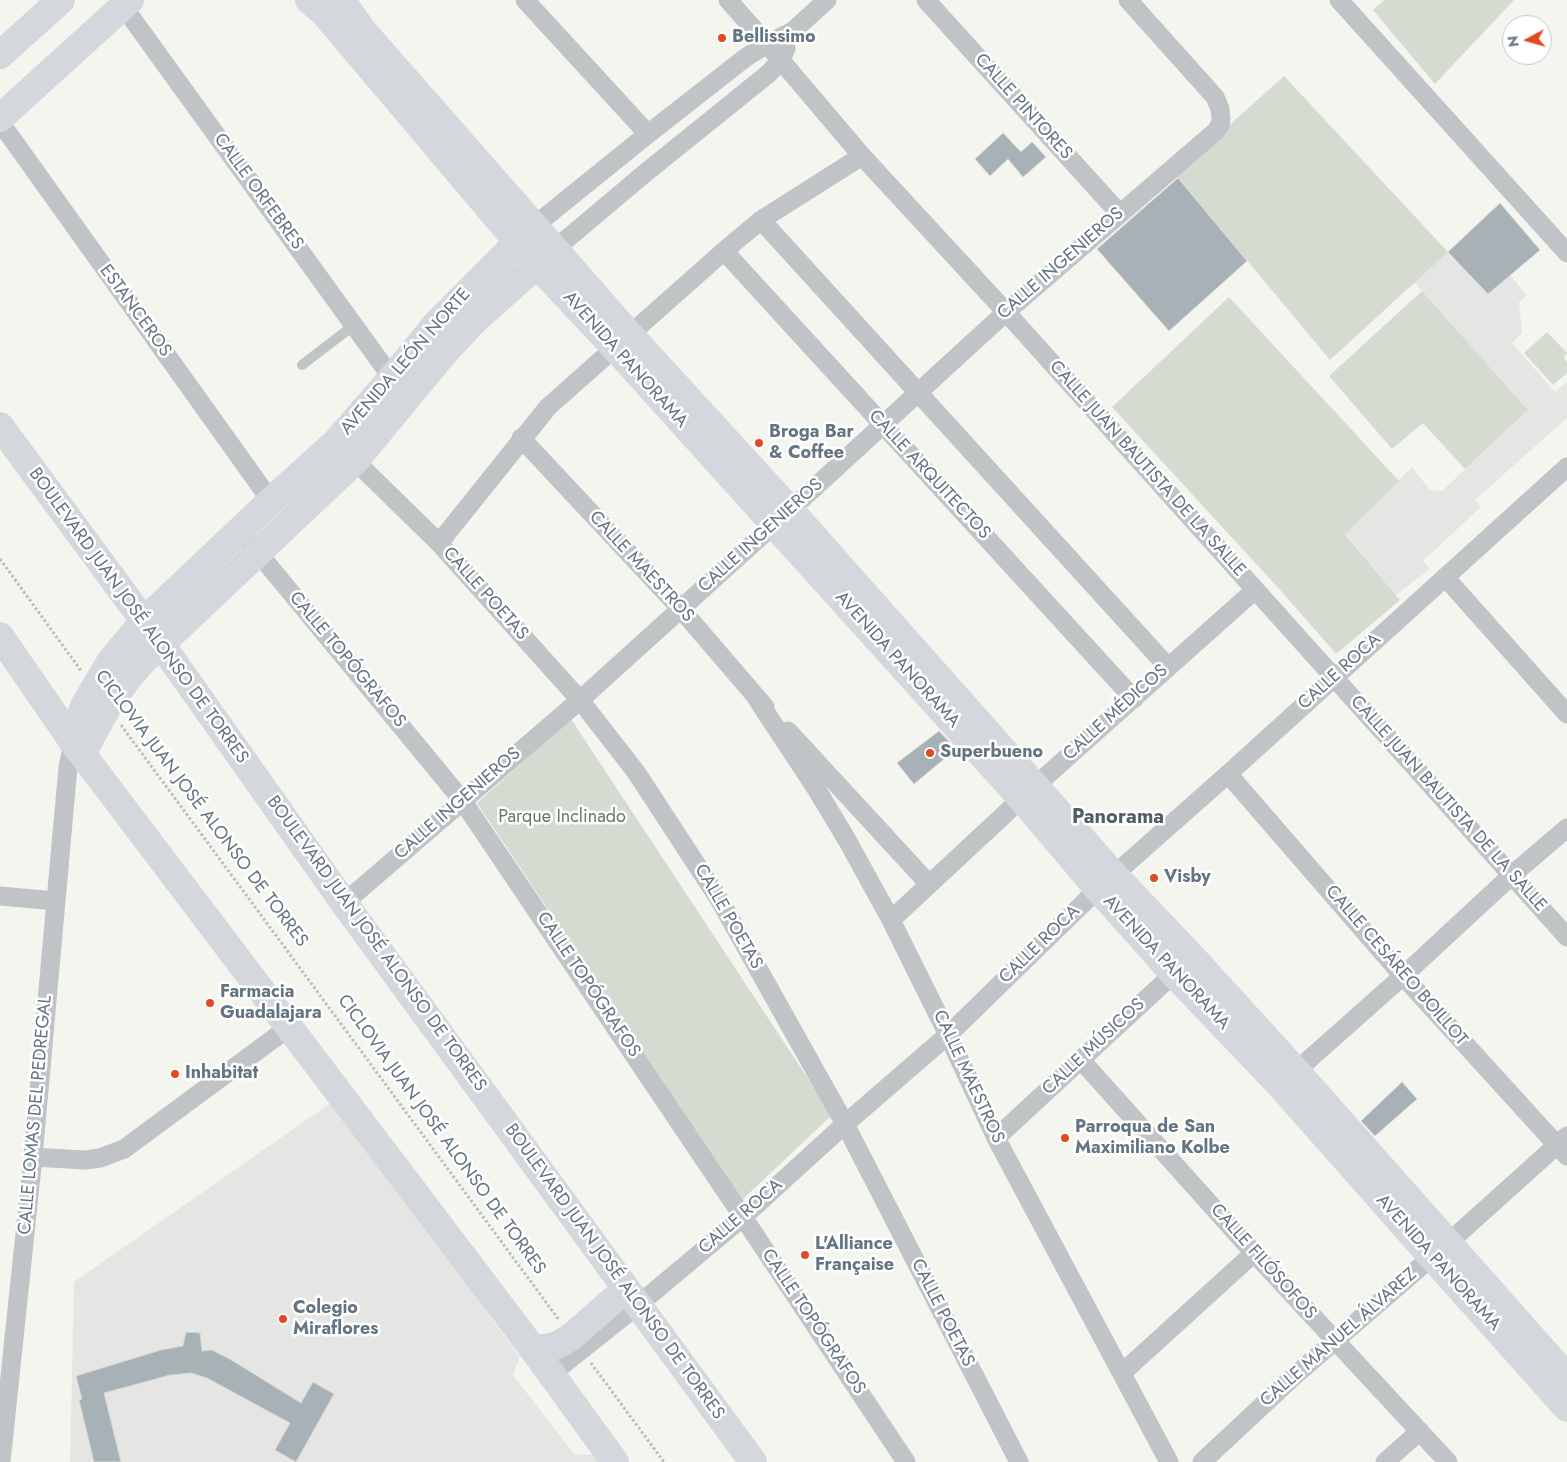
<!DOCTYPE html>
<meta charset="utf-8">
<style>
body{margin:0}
#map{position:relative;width:1567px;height:1462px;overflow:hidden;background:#f5f5f0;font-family:Jost,sans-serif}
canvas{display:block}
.north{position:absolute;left:1502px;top:15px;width:50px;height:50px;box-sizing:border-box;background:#fff;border:1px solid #c1c8cd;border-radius:50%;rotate:264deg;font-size:14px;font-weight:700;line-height:20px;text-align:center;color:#637582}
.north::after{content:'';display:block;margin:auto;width:18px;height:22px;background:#e24823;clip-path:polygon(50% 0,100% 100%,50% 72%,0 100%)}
</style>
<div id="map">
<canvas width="1567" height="1462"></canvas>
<div class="north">N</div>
</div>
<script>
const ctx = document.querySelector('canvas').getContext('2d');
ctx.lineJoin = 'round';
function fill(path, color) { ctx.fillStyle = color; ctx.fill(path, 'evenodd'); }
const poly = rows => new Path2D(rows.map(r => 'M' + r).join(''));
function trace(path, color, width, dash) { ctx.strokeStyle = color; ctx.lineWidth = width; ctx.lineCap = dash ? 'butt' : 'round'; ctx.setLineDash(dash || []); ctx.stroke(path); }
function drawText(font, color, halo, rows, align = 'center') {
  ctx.font = font + ' Jost,sans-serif'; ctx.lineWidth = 5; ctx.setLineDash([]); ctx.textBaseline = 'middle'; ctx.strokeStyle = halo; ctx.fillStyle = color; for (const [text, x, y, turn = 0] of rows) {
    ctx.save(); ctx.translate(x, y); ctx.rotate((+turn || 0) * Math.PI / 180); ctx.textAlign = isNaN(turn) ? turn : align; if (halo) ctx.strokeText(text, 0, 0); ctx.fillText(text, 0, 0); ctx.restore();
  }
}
fill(poly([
 [1448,252,1488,294,1510,275,1527,295,1519,302,1522,333,1512,343,1555,392,1567,382,1567,418,1475,500,1481,507,1423,561,1430,569,1396,595,1345,533,1412,467,1430,490,1442,491,1528,410,1414,282],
 [332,1102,520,1357,513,1375,574,1454,594,1455,599,1462,70,1462,74,1282]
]), '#e5e6e4');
fill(poly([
 [1384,0,1514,0,1435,84,1373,10],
 [1284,76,1448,252,1330,360,1175,174],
 [1422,291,1528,410,1465,469,1423,423,1392,449,1329,376],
 [1229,297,1399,481,1345,534,1400,600,1336,654,1281,591,1112,407],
 [1547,332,1567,353,1564,358,1567,362,1567,373,1553,385,1524,353],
 [571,719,832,1115,742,1200,477,803]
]), '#d6dbd2');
const building = poly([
 [1003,133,1021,152,1032,142,1046,157,1023,177,1008,159,990,176,975,159,1003,133],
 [1178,178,1247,261,1169,331,1097,249,1178,178],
 [1500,203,1540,250,1488,294,1448,252,1500,203],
 [939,731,956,749,914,784,897,763,939,731],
 [1402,1082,1417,1099,1375,1136,1361,1121,1402,1082],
 [186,1332,200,1333,202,1351,212,1350,233,1361,301,1403,313,1382,334,1394,296,1462,275,1450,290,1423,207,1378,191,1373,170,1375,104,1393,121,1462,94,1462,79,1400,82,1399,76,1376,161,1350,183,1346,186,1332]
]);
fill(building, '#a8b1b5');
trace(building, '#d6d6d3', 1);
trace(poly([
 [0,559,82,672],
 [121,725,559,1320],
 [591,1363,664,1462]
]), '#babcbe', 3, [2.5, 2.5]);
trace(poly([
 [302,365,354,325]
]), '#c0c4c7', 10);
trace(poly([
 [525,0,648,134],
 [728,0,767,44,862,156,1006,312,1567,937],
 [926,0,1120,214],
 [1339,0,1567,253],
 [123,6,392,378],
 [0,122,271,501],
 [761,220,1168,667],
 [534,226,648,134,745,58,767,44,793,31,827,0],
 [555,249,644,174,768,74,781,60,786,48],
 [724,251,1134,699],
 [521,438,680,608,765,707],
 [347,453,439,543,580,700,636,772,719,899,845,1124,1019,1462],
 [250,543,462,800,743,1217,906,1462],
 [439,543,548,407,724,251,761,220,862,156],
 [1445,577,1567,714],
 [757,699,817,790,847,840,891,920,948,1035,996,1138,1169,1462],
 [788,731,929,884],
 [1228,774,1403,976,1567,1156],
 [0,896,56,901],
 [344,903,580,700,790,510,1006,312,1215,132,1220,125,1221,118,1220,109,1215,97,1128,0],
 [891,920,1035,786,1255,590],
 [1081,1060,1254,1253,1448,1462],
 [1287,1079,1403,976,1512,875,1567,828],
 [996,1138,1182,966],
 [33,1157,85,1160,100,1158,124,1149,288,1028],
 [1122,1373,1254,1253],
 [551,1374,638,1305,743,1217,845,1124,948,1035,1098,889,1228,774,1567,467],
 [1,1462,33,1157,68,767,73,742],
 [1202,1462,1293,1377,1448,1243,1567,1136],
 [1385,1462,1420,1431]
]), '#c0c4c7', 19);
trace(poly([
 [309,0,325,14,537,265,615,348,1022,799,1098,889,1174,974,1280,1085,1432,1257,1567,1408],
 [341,0,363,31,629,334,790,510,1114,875,1192,957,1295,1070,1567,1377],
 [0,55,61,0],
 [0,118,130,0],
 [73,742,76,727,85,704,110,662,143,622,271,501,336,442,392,378,436,324,531,229],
 [83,752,108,706,128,678,143,661,355,461,444,353,475,320,550,253]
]), '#d4d8dc', 28);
trace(poly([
 [0,426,161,644,344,903,753,1462],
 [0,636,73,742,533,1349,615,1462],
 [533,1349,552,1347,561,1343,571,1337,626,1289]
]), '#d4d8dc', 28);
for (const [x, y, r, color] of [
 [722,38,5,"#e24823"],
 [759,443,5,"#e24823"],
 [930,753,5,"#e24823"],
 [1154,878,5,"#e24823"],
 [210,1003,5,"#e24823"],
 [175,1074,5,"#e24823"],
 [1065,1138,5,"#e24823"],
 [805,1255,5,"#e24823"],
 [283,1319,5,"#e24823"]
]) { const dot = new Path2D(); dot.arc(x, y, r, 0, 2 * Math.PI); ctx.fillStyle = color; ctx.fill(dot); trace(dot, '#fff', 2); }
drawText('bold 18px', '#637582', '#fff', [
 ["Bellissimo",732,38],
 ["Broga Bar",769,433],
 ["& Coffee",769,454],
 ["Superbueno",940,753],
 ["Visby",1164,878],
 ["Farmacia",220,993],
 ["Guadalajara",220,1014],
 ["Inhabitat",185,1074],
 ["Parroqua de San",1075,1128],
 ["Maximiliano Kolbe",1075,1149],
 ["L'Alliance",815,1245],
 ["Française",815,1266],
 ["Colegio",293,1309],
 ["Miraflores",293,1330]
], 'left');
drawText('18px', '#637582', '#fff', [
 ["CALLE PINTORES",1023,107,48],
 ["CALLE ORFEBRES",258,192,54],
 ["CALLE INGENIEROS",1061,264,-41],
 ["ESTANCEROS",135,311,54],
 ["AVENIDA PANORAMA",625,360,48],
 ["AVENIDA LEÓN NORTE",406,362,-49],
 ["CALLE JUAN BAUTISTA DE LA SALLE",1147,469,48],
 ["CALLE ARQUITECTOS",929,475,47],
 ["CALLE INGENIEROS",761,536,-42],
 ["CALLE MAESTROS",641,567,47],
 ["CALLE POETAS",485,594,48],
 ["BOULEVARD JUAN JOSÉ ALONSO DE TORRES",138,616,54],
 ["CALLE TOPÓGRAFOS",347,660,50],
 ["AVENIDA PANORAMA",897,660,48],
 ["CALLE ROCA",1340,672,-42],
 ["CALLE MÉDICOS",1116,713,-42],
 ["CALLE INGENIEROS",458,804,-41],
 ["CALLE JUAN BAUTISTA DE LA SALLE",1448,804,48],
 ["CICLOVIA JUAN JOSÉ ALONSO DE TORRES",201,809,53],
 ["CALLE POETAS",728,917,60],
 ["BOULEVARD JUAN JOSÉ ALONSO DE TORRES",376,944,54],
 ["CALLE ROCA",1040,945,-44],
 ["AVENIDA PANORAMA",1166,963,47],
 ["CALLE CESÁREO BOILLOT",1396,966,49],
 ["CALLE TOPÓGRAFOS",588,985,56],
 ["CALLE MÚSICOS",1094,1047,-43],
 ["CALLE MAESTROS",968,1077,65],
 ["CALLE LOMAS DEL PEDREGAL",36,1115,-85],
 ["CICLOVIA JUAN JOSÉ ALONSO DE TORRES",441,1135,54],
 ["CALLE ROCA",741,1217,-41],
 ["CALLE FILÓSOFOS",1263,1262,48],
 ["AVENIDA PANORAMA",1438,1263,48],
 ["BOULEVARD JUAN JOSÉ ALONSO DE TORRES",614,1272,54],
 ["CALLE POETAS",942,1313,63],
 ["CALLE TOPÓGRAFOS",813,1322,56],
 ["CALLE MANUEL ÁLVAREZ",1339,1338,-41]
]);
drawText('18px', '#687962', '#fff', [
 ["Parque Inclinado",562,818]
]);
drawText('bold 20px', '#515e67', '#fff', [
 ["Panorama",1118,818]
]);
</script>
